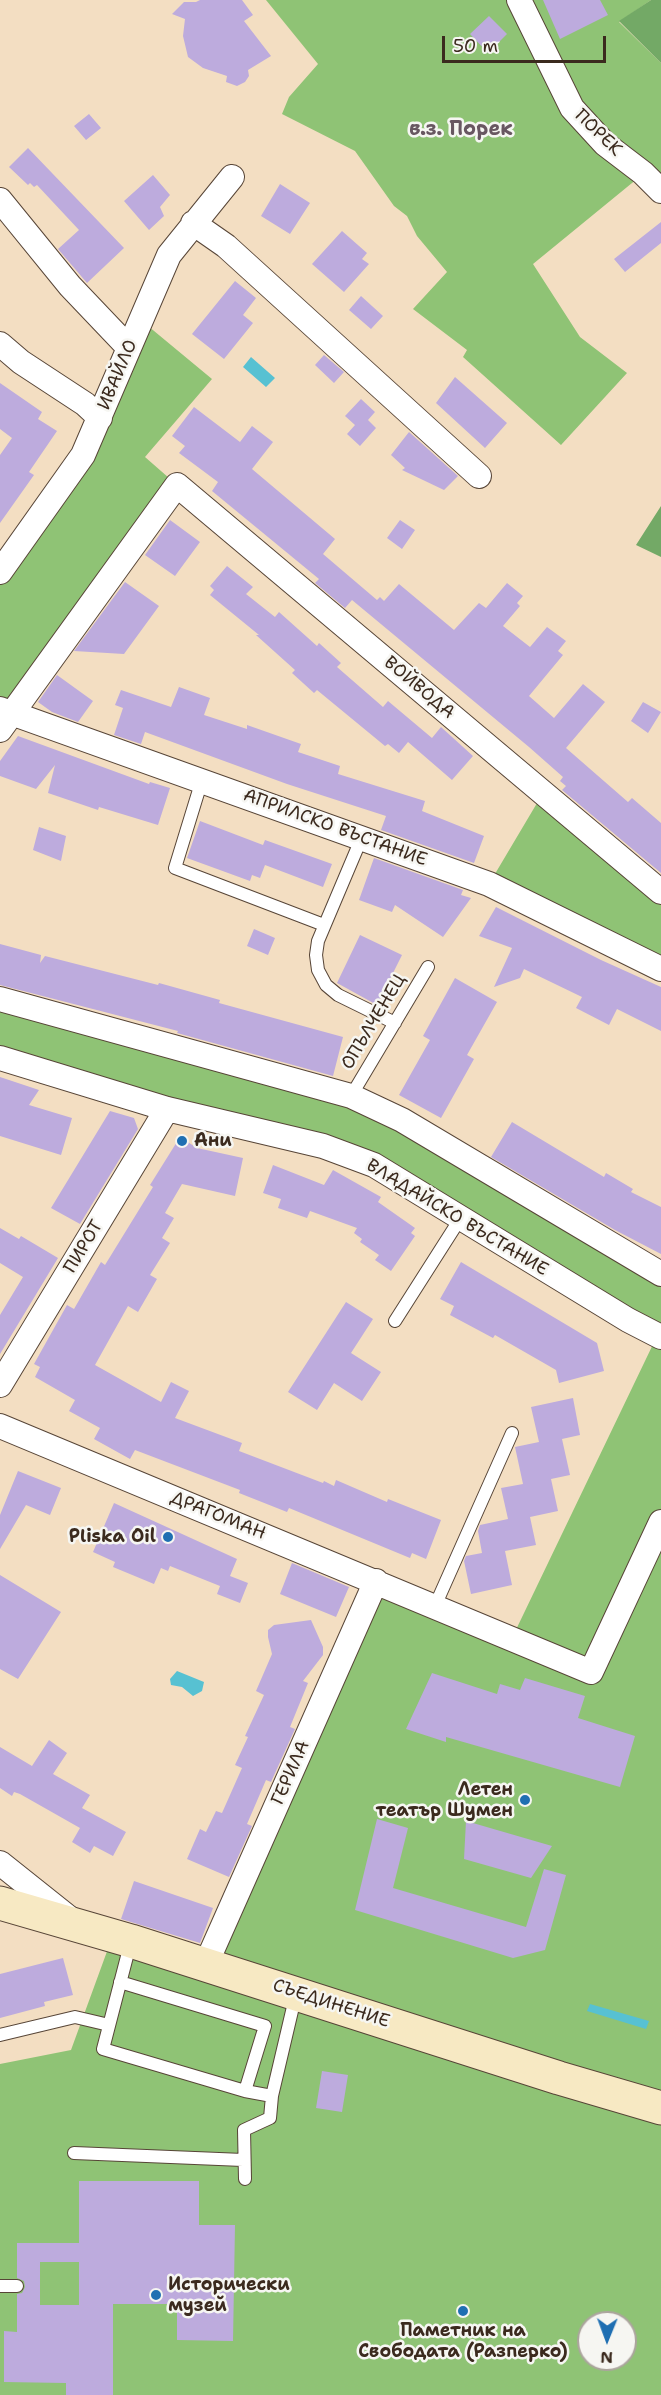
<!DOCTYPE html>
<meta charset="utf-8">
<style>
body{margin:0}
#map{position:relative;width:661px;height:2395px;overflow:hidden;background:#f3dec2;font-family:"Shantell Sans",sans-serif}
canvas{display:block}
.north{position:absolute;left:577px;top:2311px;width:60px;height:60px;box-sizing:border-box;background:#f6f6f2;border:2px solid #aba49d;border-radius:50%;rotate:181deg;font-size:16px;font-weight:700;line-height:24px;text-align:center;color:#3b2a1e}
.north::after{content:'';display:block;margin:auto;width:21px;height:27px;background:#1f6fb2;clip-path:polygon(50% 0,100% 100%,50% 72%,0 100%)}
.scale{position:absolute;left:442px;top:36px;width:164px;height:27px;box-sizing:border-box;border:3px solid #3b2a1e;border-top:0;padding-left:8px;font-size:18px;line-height:21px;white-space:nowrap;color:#3b2a1e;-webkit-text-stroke:4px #f6f6f2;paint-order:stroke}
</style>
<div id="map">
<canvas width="661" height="2395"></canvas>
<div class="north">N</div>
<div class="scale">50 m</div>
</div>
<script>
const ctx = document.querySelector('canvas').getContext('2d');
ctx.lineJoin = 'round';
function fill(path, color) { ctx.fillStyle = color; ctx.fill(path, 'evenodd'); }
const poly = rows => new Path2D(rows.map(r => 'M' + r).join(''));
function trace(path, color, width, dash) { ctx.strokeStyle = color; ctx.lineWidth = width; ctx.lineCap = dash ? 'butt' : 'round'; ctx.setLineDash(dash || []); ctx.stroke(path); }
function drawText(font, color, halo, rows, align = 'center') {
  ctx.font = font + ' "Shantell Sans",sans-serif'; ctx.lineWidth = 5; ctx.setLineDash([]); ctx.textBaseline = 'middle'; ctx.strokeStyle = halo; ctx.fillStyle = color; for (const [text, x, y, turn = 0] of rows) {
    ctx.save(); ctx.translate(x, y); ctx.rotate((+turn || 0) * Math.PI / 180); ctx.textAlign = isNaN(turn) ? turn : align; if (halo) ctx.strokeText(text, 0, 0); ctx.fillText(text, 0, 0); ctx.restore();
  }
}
fill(poly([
 [266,0,651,0,619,22,661,63,661,191,643,174,533,264,580,337,627,373,561,445,463,357,467,350,413,309,447,272,417,236,407,216,394,206,355,151,282,114,289,97,318,64],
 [142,321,212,379,145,457,177,485,0,729,0,572,83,455],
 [543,793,661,892,661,969,489,884],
 [0,999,336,1091,661,1274,661,2395,0,2395,0,2064,71,2050,113,1935,206,1964,376,1581,512,1638,657,1336,374,1165,0,1058],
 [589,2323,625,2323,625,2359,589,2359]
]), '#8fc375');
fill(poly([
 [651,0,661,0,661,63,619,21],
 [661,506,661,557,636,545]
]), '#73a966');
fill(poly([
 [251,357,275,378,266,387,243,367],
 [177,1671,204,1682,202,1691,193,1696,182,1687,171,1685,170,1679],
 [590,2004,649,2021,646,2029,587,2011]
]), '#57c1d2');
fill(poly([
 [200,0,242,0,253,15,244,21,271,56,248,70,249,76,245,82,237,86,226,82,227,76,203,68,188,57,183,36,185,19,172,14,184,2,196,2],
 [543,0,600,0,608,15,560,39],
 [489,16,507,34,488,53,470,34],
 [89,114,101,128,86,140,74,126],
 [28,148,124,248,87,283,58,249,79,230,37,185,34,187,30,183,28,185,9,167],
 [153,175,170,195,160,207,164,216,149,230,124,201],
 [280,184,310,203,290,234,261,216],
 [661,222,661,243,625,272,614,259],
 [342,231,367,253,362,259,369,264,344,292,312,264],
 [235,281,256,298,243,315,253,323,224,359,192,334],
 [361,296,383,316,371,329,349,310],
 [324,355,344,372,334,383,315,365],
 [455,377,507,423,485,448,436,403],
 [0,383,42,412,38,419,57,431,29,472,34,475,0,523,0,455,12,438,0,429],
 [361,399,375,412,368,420,376,428,360,446,347,434,355,425,345,416],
 [194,407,240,442,252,426,273,442,252,469,335,539,323,554,377,600,380,597,384,601,399,584,454,630,479,603,486,608,507,583,523,596,517,603,520,606,503,626,530,647,547,627,566,641,558,651,563,655,529,696,554,718,583,684,605,702,566,748,628,802,632,798,661,823,661,873,562,790,566,786,560,781,563,777,529,747,352,600,345,608,315,583,319,579,212,491,218,482,179,453,185,446,172,436],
 [409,432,458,476,444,490,402,470,405,468,391,455],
 [170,520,200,542,175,576,145,555],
 [400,520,415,530,402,549,387,538],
 [227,566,253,587,246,594,275,617,279,612,317,646,319,643,341,663,337,667,383,707,388,701,432,738,441,727,473,756,452,780,408,742,399,753,388,744,385,746,317,690,314,693,292,673,295,670,256,635,259,635,210,595,214,590,210,586],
 [125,582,159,606,124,654,74,651],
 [57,675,93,701,78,722,52,712,38,702],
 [179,687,210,698,204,715,247,729,247,725,301,744,298,752,340,766,338,774,425,801,422,811,484,836,474,863,381,830,386,816,287,784,145,732,141,744,114,735,123,708,115,705,121,690,171,707],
 [643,702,661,712,648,733,631,721],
 [18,736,149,784,150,782,170,788,158,825,99,807,98,810,48,793,55,765,36,789,0,776,0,761],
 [200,821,263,845,265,840,332,864,323,887,265,865,260,878,252,875,250,881,187,858],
 [39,827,66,836,61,861,33,850],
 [374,858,463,890,461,895,471,898,443,937,395,905,392,912,359,900],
 [496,907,601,960,661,987,661,1031,617,1009,609,1025,576,1008,582,997,524,969,520,978,494,987,512,948,479,936],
 [254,929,275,938,268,955,247,946],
 [360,935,402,955,377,1005,337,983],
 [0,944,41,955,40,963,45,956,158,985,159,983,220,1000,219,1003,343,1037,333,1076,177,1033,178,1031,0,985],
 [455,978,497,1002,467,1055,474,1059,441,1118,399,1095,430,1040,423,1036],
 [0,1077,39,1090,29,1105,72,1118,61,1155,0,1136],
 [110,1111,134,1118,138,1129,80,1224,51,1208],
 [512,1122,604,1177,606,1173,633,1189,631,1192,661,1207,661,1254,615,1230,491,1157],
 [180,1137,197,1148,243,1158,235,1196,182,1184,165,1213,174,1218,162,1238,170,1243,150,1275,157,1279,138,1312,128,1306,95,1365,161,1402,171,1382,189,1391,175,1418,242,1443,239,1451,323,1483,324,1481,334,1486,336,1480,387,1502,388,1499,441,1520,426,1559,412,1553,410,1558,289,1508,287,1512,239,1493,240,1490,135,1450,130,1459,94,1439,100,1428,69,1411,75,1400,35,1377,40,1367,34,1364,67,1305,74,1309,101,1262,105,1265,153,1187,150,1185],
 [273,1165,324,1185,333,1170,381,1197,378,1202,415,1228,411,1233,415,1236,391,1271,375,1260,379,1255,360,1242,362,1239,354,1233,357,1228,310,1211,307,1218,278,1208,281,1199,263,1193],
 [0,1228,19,1239,21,1236,58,1258,0,1354,0,1315,23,1277,0,1263],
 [461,1262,597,1343,604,1371,559,1383,556,1370,495,1335,493,1338,450,1315,454,1306,440,1299],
 [346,1302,373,1319,351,1353,381,1372,362,1401,334,1383,317,1410,288,1392],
 [573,1398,580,1435,562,1439,570,1475,551,1479,558,1511,530,1517,536,1545,505,1551,512,1585,471,1594,464,1561,466,1556,482,1553,478,1531,480,1525,508,1519,501,1488,523,1484,515,1447,539,1442,531,1407],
 [18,1471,61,1488,50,1515,26,1505,0,1549,0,1515],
 [114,1503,237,1559,230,1576,248,1583,240,1603,217,1594,220,1586,170,1566,168,1571,161,1568,154,1584,113,1567,115,1562,93,1552],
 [292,1563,349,1587,336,1617,280,1594],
 [0,1575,61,1612,18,1679,0,1669],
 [311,1620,323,1647,323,1655,303,1681,308,1683,290,1727,295,1729,271,1782,266,1780,247,1824,252,1826,229,1877,187,1859,200,1829,206,1832,216,1811,222,1813,242,1768,235,1765,248,1737,245,1736,264,1695,256,1691,272,1654,268,1637,268,1630,274,1625],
 [432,1673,497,1694,500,1684,520,1690,525,1678,585,1696,578,1718,635,1736,620,1787,446,1737,446,1742,406,1729],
 [49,1740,67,1753,53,1774,90,1795,82,1808,126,1832,113,1856,94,1846,90,1853,72,1842,80,1828,20,1794,14,1792,12,1796,0,1788,0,1747,32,1766],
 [377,1819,408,1828,393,1888,526,1927,544,1869,566,1875,545,1950,513,1958,355,1910],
 [466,1821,552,1846,531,1878,464,1859],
 [134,1881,213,1908,200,1943,121,1919],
 [63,1958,73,1995,44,2002,45,2006,0,2018,0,1974],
 [322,2071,348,2075,342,2112,316,2108],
 [79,2181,199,2181,199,2225,235,2225,233,2341,177,2340,177,2304,113,2304,113,2395,66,2395,66,2383,4,2382,4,2331,17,2332,17,2294,22,2293,25,2287,24,2281,17,2278,17,2243,79,2243],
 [40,2262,79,2262,79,2305,40,2305]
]), '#bdabdd');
const lane = poly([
 [202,780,175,868,324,925],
 [362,837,318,941,316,955,318,970,326,985,338,995,395,1023],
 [351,1096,428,967],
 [395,1321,460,1219],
 [435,1606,512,1433],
 [131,1941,103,2049,245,2091,272,2096,296,1994],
 [120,1982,265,2026,245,2091],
 [0,2035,75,2017,109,2025],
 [74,2153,243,2160],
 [245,2179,244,2130,270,2118,272,2096],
 [0,2286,17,2286]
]);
const street = poly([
 [519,0,572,108,605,144,643,173,661,191],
 [0,200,70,286,129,348],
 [193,223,226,246,479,476],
 [0,344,21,362,85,404,100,418],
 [0,572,83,455,169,255,232,177],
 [0,709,489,884,661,969],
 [0,730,177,485,661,892],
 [0,999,351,1096,402,1120,661,1274],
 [0,1058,167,1109,323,1146,374,1165,628,1320,661,1337],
 [0,1385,167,1109],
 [0,1426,591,1672,661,1522],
 [0,1863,69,1918],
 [206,1964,376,1581]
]);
const secondary = poly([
 [0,1903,131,1941,559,2078,661,2108]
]);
trace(lane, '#574537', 14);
trace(street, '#574537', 26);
trace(secondary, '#574537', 35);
trace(lane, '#fff', 12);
trace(street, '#fff', 24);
trace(secondary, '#f7e9c3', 33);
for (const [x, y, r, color] of [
 [182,1141,6,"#1f6fb2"],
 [168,1537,6,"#1f6fb2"],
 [525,1800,6,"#1f6fb2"],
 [156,2295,6,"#1f6fb2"],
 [463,2311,6,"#1f6fb2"]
]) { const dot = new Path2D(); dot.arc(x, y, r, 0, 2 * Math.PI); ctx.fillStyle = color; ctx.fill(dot); trace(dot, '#f6f6f2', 2); }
drawText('18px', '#3b2a1e', '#f6f6f2', [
 ["ПОРЕК",598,133,44],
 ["ИВАЙЛО",118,375,-67],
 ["ВОЙВОДА",419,688,40],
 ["АПРИЛСКО ВЪСТАНИЕ",335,828,20],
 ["ОПЪЛЧЕНЕЦ",374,1022,-59],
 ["ВЛАДАЙСКО ВЪСТАНИЕ",457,1218,31],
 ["ПИРОТ",84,1247,-59],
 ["ДРАГОМАН",218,1516,22],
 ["ГЕРИЛА",291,1773,-66],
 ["СЪЕДИНЕНИЕ",331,2004,18]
]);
drawText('bold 18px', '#3b2a1e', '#f6f6f2', [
 ["Ани",194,1141],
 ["Pliska Oil",156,1537,"right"],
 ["Летен",513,1790,"right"],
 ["театър Шумен",513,1811,"right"],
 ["Исторически",168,2285],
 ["музей",168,2306],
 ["Паметник на",463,2331,"center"],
 ["Свободата (Разперко)",463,2352,"center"]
], 'left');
drawText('bold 20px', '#685761', '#f6f6f2', [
 ["в.з. Порек",461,130]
]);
</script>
